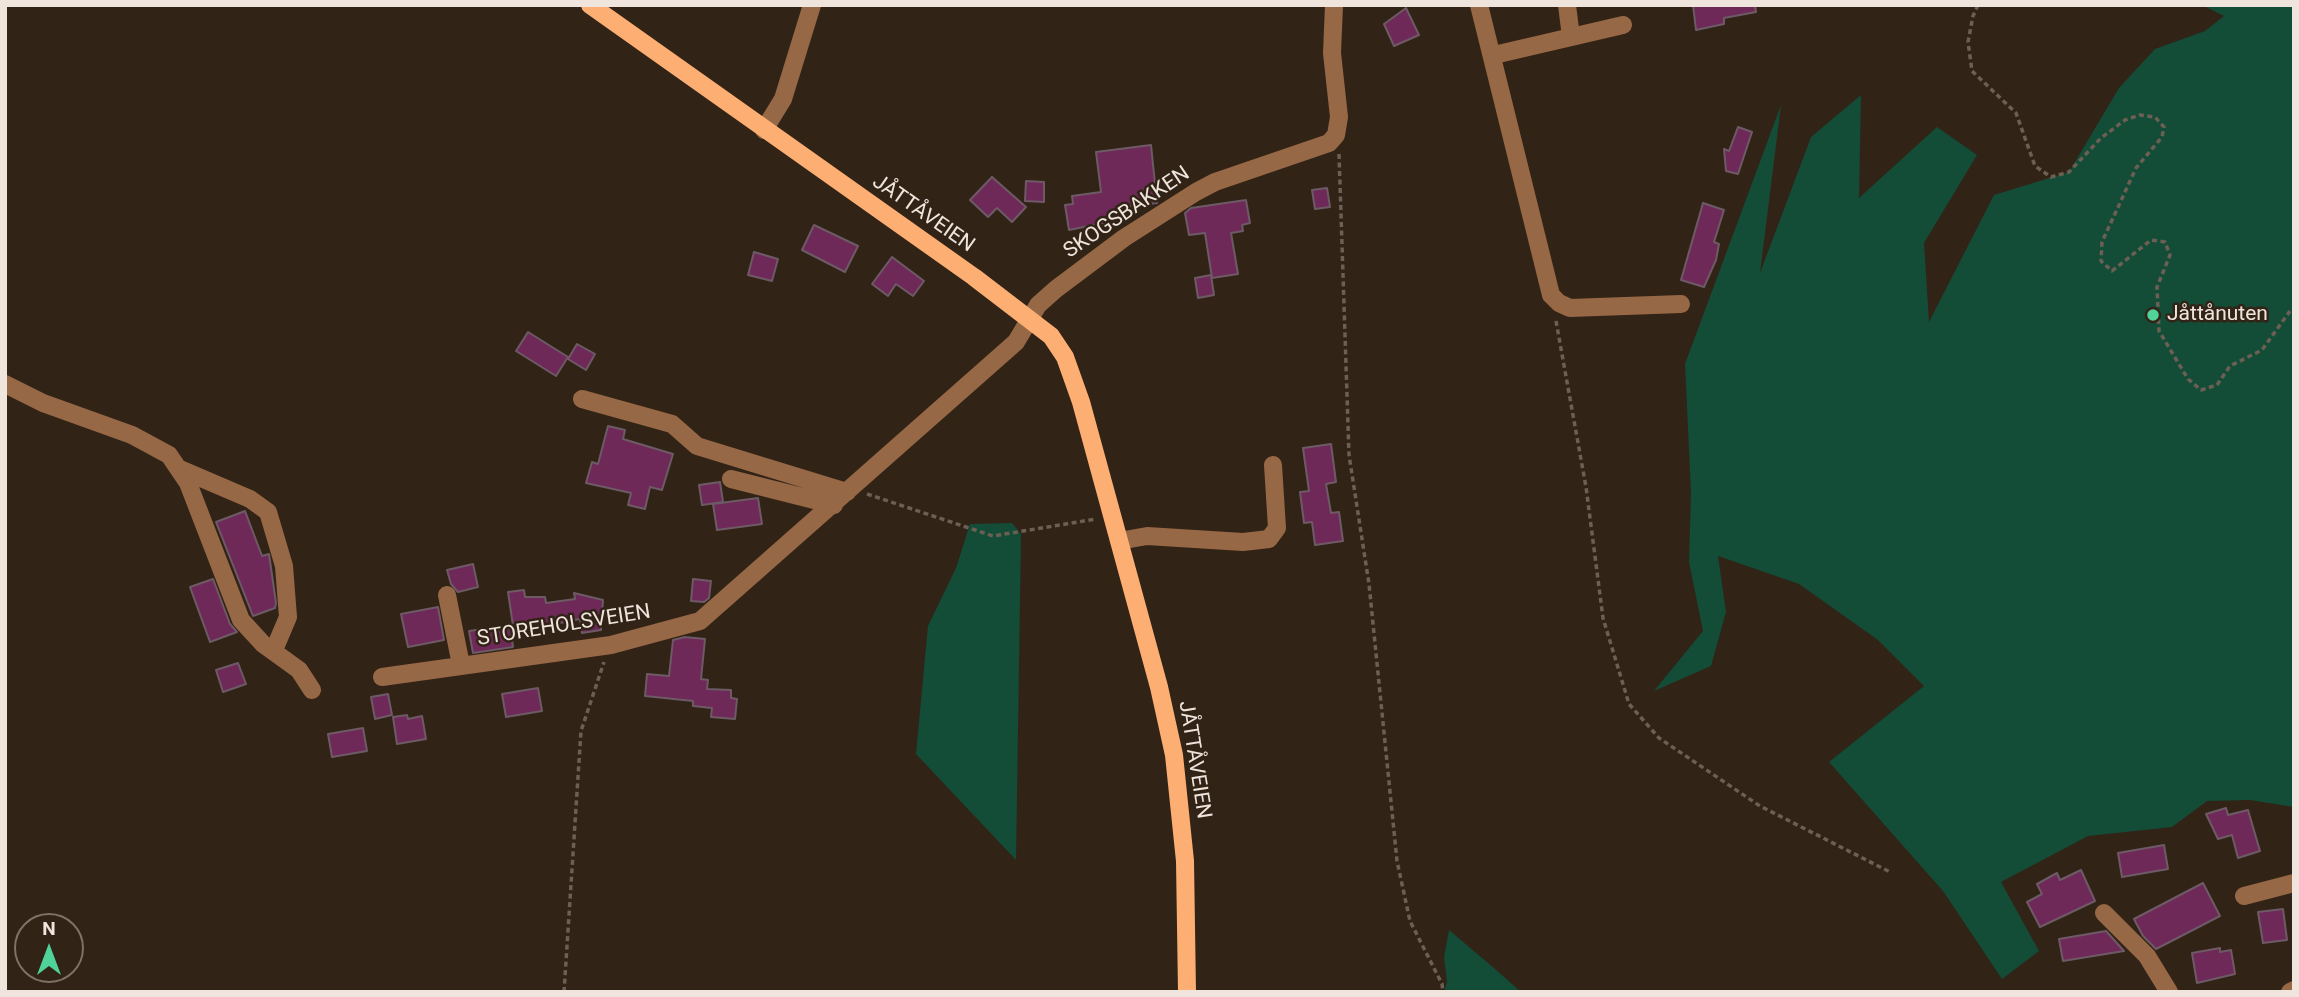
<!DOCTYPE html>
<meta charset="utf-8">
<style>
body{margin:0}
#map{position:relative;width:2299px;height:997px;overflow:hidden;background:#322317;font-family:Roboto,sans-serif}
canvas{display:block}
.frame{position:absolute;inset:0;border:7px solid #efe5dd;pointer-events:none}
.north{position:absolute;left:14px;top:913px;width:70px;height:70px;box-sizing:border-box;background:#322317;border:2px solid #7e7166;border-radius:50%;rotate:0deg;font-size:19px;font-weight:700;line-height:28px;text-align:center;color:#efe5dd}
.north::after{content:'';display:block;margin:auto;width:24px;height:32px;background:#50d398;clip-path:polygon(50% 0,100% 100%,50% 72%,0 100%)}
</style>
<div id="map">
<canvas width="2299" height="997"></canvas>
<div class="frame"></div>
<div class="north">N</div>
</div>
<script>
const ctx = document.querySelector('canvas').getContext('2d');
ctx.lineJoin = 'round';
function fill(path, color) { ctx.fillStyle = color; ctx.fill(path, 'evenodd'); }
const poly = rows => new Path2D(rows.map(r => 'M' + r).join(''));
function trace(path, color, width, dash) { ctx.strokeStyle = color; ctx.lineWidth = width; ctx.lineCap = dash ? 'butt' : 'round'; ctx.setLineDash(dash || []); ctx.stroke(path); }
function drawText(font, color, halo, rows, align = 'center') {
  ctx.font = font + ' Roboto,sans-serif'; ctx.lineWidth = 5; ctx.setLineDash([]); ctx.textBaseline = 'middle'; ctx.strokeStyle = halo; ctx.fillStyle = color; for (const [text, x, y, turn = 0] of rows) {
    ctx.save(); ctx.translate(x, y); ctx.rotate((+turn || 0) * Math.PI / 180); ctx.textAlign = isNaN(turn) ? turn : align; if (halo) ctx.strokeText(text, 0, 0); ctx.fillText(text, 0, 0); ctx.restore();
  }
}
fill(poly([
 [2202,5,2294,5,2294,807,2250,800,2207,801,2172,827,2088,836,2001,882,2039,951,2002,979,1943,891,1829,762,1924,686,1878,640,1799,584,1718,556,1726,612,1711,666,1654,691,1703,631,1689,562,1691,493,1685,364,1781,105,1760,273,1811,137,1861,95,1859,198,1937,127,1977,155,1924,243,1929,322,1994,195,2069,172,2119,88,2155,49,2205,31,2224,16],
 [1012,523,1021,534,1016,860,916,754,928,626,956,568,970,524],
 [1449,930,1495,969,1521,992,1444,992,1447,982,1444,957]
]), '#134c37');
const building = poly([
 [1693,5,1755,5,1756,12,1724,18,1724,24,1696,30,1693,5],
 [1406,8,1419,35,1394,46,1384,24,1406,8],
 [1738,127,1752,132,1738,174,1726,171,1724,149,1729,151,1738,127],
 [1151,145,1157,203,1117,208,1118,220,1069,230,1065,205,1073,204,1072,196,1101,192,1096,152,1151,145],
 [992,177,1026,207,1012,222,997,208,988,217,970,200,992,177],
 [1026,181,1044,182,1044,202,1025,201,1026,181],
 [1327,188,1330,207,1315,209,1312,190,1327,188],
 [1246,200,1250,223,1242,225,1243,231,1231,233,1238,274,1212,278,1205,233,1189,235,1185,213,1191,208,1246,200],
 [1703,203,1724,210,1714,242,1719,244,1716,260,1704,287,1681,280,1703,203],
 [814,225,858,246,845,272,802,250,814,225],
 [754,252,778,259,772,281,748,275,754,252],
 [892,257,924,281,913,296,896,284,888,296,872,284,892,257],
 [1211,275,1214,295,1198,298,1195,278,1211,275],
 [528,332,568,357,556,376,516,351,528,332],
 [577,344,595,354,586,370,568,359,577,344],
 [608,426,625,430,623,439,673,454,662,490,650,487,645,509,628,505,631,493,586,483,592,462,598,464,608,426],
 [1331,444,1336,482,1326,484,1331,513,1339,512,1343,541,1315,545,1312,522,1304,523,1300,492,1309,491,1303,448,1331,444],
 [720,482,723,502,702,505,699,485,720,482],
 [758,498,762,524,717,530,713,504,758,498],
 [245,511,262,556,269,554,276,603,275,608,253,616,216,522,245,511],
 [473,564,478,587,458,592,451,584,447,570,473,564],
 [213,579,230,624,237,632,210,642,190,587,213,579],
 [693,579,711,581,709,598,704,602,691,601,693,579],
 [524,590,525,597,545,597,546,603,575,599,574,593,603,600,601,630,582,633,580,619,514,632,508,592,524,590],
 [438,607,444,640,408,647,401,614,438,607],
 [510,625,513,647,473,653,469,631,510,625],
 [685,637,705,639,701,679,708,680,707,689,731,690,731,698,737,699,735,719,711,717,712,708,693,706,693,701,645,696,647,674,669,676,673,640,685,637],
 [238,663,246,684,223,692,216,670,238,663],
 [538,688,542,711,506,717,502,694,538,688],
 [388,694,392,715,375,719,371,697,388,694],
 [407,715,408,719,422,716,426,739,397,744,393,717,407,715],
 [363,728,367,751,332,757,328,734,363,728],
 [2226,808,2228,815,2248,810,2260,851,2238,858,2232,835,2218,839,2206,814,2226,808],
 [2164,845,2168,869,2122,877,2118,853,2164,845],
 [2081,870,2095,901,2040,927,2027,902,2042,894,2037,884,2057,873,2060,880,2081,870],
 [2203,883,2220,916,2156,949,2143,936,2134,919,2203,883],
 [2283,909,2287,940,2263,943,2258,912,2283,909],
 [2106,931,2124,951,2063,961,2059,939,2106,931],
 [2220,948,2220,952,2231,950,2235,974,2197,983,2192,953,2220,948]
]);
fill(building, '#6e2959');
trace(building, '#6d5a65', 2);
trace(poly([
 [1978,5,1973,16,1968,42,1972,71,2016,113,2035,166,2051,177,2069,172,2101,138,2125,120,2140,115,2155,117,2164,127,2162,137,2136,168,2102,242,2101,261,2112,271,2151,240,2165,242,2170,255,2157,287,2159,331,2188,379,2201,390,2217,385,2230,366,2262,350,2290,311],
 [1339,154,1349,455,1369,584,1397,861,1410,921,1442,984,1443,992],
 [1556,321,1586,487,1603,618,1629,704,1659,738,1760,806,1890,872],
 [867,494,993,536,1096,519],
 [564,992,581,731,604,662]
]), '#6c5f54', 3.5, [5, 3.5]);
trace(poly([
 [1479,5,1551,295,1559,303,1570,308,1681,304],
 [1567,5,1571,37],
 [1494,55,1623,25],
 [764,130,783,99,812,5],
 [5,384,43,403,132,435,169,455,188,483,241,620,263,644,299,670,312,690],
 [582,399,672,424,697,446,847,492],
 [180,469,250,499,268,512,284,566,288,617,274,650],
 [731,479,834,505],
 [1119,541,1147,536,1243,542,1269,539,1277,528,1273,465],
 [447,595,461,665],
 [382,677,611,645,700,621,1016,342,1038,305,1056,289,1124,238,1196,192,1215,182,1329,143,1336,135,1339,117,1332,53,1334,5],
 [2244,896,2294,883],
 [2104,913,2147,956,2169,992],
 [2290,992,2294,990]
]), '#976845', 18);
trace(poly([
 [590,5,974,277,1051,336,1065,357,1081,402,1159,687,1174,755,1185,861,1187,992]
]), '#fcae73', 18);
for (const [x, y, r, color] of [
 [2153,315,7,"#50d398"]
]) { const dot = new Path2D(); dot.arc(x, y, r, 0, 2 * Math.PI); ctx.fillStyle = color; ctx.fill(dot); trace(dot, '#322317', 2.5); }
drawText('21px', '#efe5dd', '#322317', [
 ["SKOGSBAKKEN",1127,213,-34],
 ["JÅTTÅVEIEN",923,214,35],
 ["STOREHOLSVEIEN",564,626,-9],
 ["JÅTTÅVEIEN",1194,760,81]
]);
drawText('21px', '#efe5dd', '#322317', [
 ["Jåttånuten",2167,315]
], 'left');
</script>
